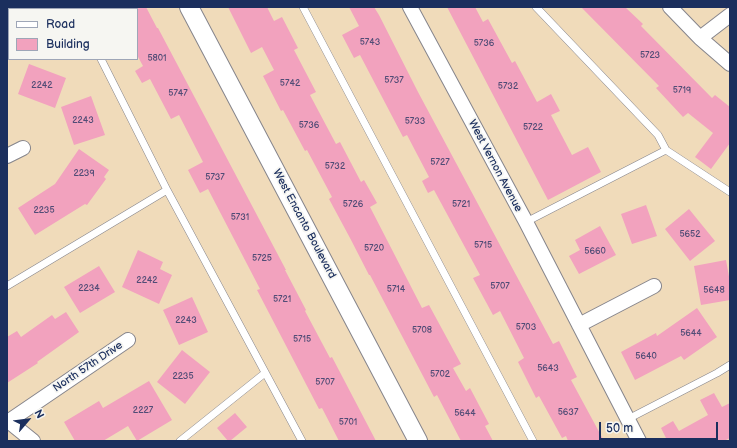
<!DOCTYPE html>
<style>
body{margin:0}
#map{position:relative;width:737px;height:448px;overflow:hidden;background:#f0dbba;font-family:"Balsamiq Sans",sans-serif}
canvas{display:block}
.frame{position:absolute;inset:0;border:8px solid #1b2f5e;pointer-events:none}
.legend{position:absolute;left:8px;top:8px;width:130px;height:52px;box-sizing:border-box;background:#f6f6f2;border:1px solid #9ea6b7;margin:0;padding:5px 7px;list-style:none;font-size:12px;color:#1b2f5e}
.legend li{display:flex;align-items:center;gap:8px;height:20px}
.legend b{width:20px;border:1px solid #9ea6b7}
.north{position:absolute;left:8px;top:400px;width:40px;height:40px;-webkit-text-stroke:3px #f6f6f2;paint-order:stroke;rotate:62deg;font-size:11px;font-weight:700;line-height:16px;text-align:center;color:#1b2f5e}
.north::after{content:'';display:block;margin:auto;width:14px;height:18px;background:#1b2f5e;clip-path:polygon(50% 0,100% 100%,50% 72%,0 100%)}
.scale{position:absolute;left:599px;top:422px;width:119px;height:18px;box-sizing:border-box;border:2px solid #1b2f5e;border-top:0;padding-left:5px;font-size:12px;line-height:14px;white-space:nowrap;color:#1b2f5e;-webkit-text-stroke:3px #f6f6f2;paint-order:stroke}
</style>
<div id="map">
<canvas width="737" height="448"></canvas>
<div class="frame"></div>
<ul class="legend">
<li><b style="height:5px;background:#fff"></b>Road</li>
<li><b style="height:11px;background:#f2a2be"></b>Building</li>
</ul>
<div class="north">N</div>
<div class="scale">50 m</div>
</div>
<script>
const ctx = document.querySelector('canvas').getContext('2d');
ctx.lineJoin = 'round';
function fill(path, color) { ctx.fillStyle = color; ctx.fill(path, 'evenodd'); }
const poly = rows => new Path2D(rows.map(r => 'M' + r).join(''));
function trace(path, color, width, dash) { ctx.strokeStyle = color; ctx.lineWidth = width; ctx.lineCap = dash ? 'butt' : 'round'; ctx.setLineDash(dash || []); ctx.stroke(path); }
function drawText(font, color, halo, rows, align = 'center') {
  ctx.font = font + ' "Balsamiq Sans",sans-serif'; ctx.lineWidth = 3.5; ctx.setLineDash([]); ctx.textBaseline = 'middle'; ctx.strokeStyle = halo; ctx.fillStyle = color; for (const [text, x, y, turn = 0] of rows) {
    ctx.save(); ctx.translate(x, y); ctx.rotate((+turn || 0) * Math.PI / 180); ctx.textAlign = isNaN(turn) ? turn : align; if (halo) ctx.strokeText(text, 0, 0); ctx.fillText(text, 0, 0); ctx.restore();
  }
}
fill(poly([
 [137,7,146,7,157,28,158,28,286,270,285,270,306,310,305,311,330,358,332,357,376,441,339,441,322,408,319,409,257,290,260,289,208,189,200,193,188,170,203,162,179,115,171,119,150,79,142,83,135,71,143,66,137,55],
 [228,7,267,7,274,21,282,17,298,48,294,50,316,92,310,95,336,144,340,142,361,182,364,180,377,203,370,207,422,308,429,305,461,364,453,368,466,391,470,388,489,424,485,426,493,441,461,441,437,395,434,397,370,275,369,275,350,238,329,199,332,197,307,150,305,151,283,110,281,111,263,76,274,70,262,47,251,53],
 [349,7,374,7,379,15,418,92,553,344,559,341,577,377,571,380,604,441,568,441,566,436,562,438,539,396,536,398,518,362,524,358,500,311,493,315,473,278,480,275,434,190,428,193,422,181,429,177,407,135,403,137,360,55,354,58,342,35,359,26],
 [447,7,475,7,483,22,488,19,512,63,515,61,537,102,551,94,560,111,551,115,572,155,588,147,601,172,548,200],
 [581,7,625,7,643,24,641,26,712,98,715,95,730,107,730,143,711,169,695,157,713,133,688,113,683,117,656,88,659,86],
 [29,64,66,78,55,108,18,94],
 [91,96,105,135,74,145,61,107],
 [79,149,109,170,104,177,106,179,87,205,85,204,35,235,18,208,55,184],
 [646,205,657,236,632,244,621,214],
 [689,209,715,241,690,261,665,229],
 [600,226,616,255,579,274,569,256,580,250,575,240],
 [138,250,163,262,160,269,172,275,159,304,122,287],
 [726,260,730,282,730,300,701,305,694,266],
 [99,266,115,292,80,313,64,287],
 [192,297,208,332,179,345,163,310],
 [697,308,717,337,684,360,681,356,635,380,621,352,656,333,657,336],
 [66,312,79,332,37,362,38,363,7,383,7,337,17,331,21,337,52,315,55,319],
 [182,350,210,372,185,404,157,382],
 [149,381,172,420,137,441,128,426,103,441,75,441,64,422,99,401,103,408],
 [714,393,722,407,730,403,730,438,724,441,660,441,666,438,661,428,673,421,679,431,708,415,700,400],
 [235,413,247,427,230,441,228,441,217,428]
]), '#f2a2be');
const service = poly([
 [75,7,76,9],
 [303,7,533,441],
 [536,7,658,135,666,150,730,192],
 [39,9,43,7],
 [7,26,9,25],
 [101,59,167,190,302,441],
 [526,222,666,150],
 [7,286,167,190],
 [628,419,717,373,730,365],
 [180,441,265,373]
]);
const minor = poly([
 [410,7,526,222,639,441],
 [670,7,700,38,730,64],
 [700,38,730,15],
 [7,156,23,148],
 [579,325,654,286],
 [7,420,33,441],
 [9,421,128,340]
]);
const tertiary = poly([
 [189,7,418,441]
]);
trace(service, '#86858c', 8);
trace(minor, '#86858c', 16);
trace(tertiary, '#86858c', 20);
trace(service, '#fff', 7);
trace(minor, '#fff', 14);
trace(tertiary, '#fff', 18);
drawText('9px', '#514c76', null, [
 ["5743",370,43],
 ["5736",484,44],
 ["5723",650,56],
 ["5801",157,59],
 ["5737",394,81],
 ["5742",290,84],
 ["2242",42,86],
 ["5732",508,87],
 ["5719",682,91],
 ["5747",178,94],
 ["2243",83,121],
 ["5733",415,122],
 ["5736",309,126],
 ["5722",533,128],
 ["5727",440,163],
 ["5732",335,167],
 ["2239",84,174],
 ["5737",215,178],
 ["5726",353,205],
 ["5721",461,205],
 ["2235",44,211],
 ["5731",240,218],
 ["5652",690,235],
 ["5715",483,246],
 ["5720",374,249],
 ["5660",595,252],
 ["5725",262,259],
 ["2242",147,281],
 ["5707",500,287],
 ["2234",89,289],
 ["5714",396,290],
 ["5648",714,291],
 ["5721",282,300],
 ["2243",186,321],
 ["5703",526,328],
 ["5708",422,331],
 ["5644",691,334],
 ["5715",302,340],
 ["5640",646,357],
 ["5643",548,369],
 ["5702",440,375],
 ["2235",183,377],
 ["5707",325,383],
 ["2227",143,411],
 ["5637",568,413],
 ["5644",465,414],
 ["5701",348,423]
]);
drawText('11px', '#1b2f5e', '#f6f6f2', [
 ["West Vernon Avenue",495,166,62],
 ["West Encanto Boulevard",304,224,62],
 ["North 57th Drive",88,367,-34]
]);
</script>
